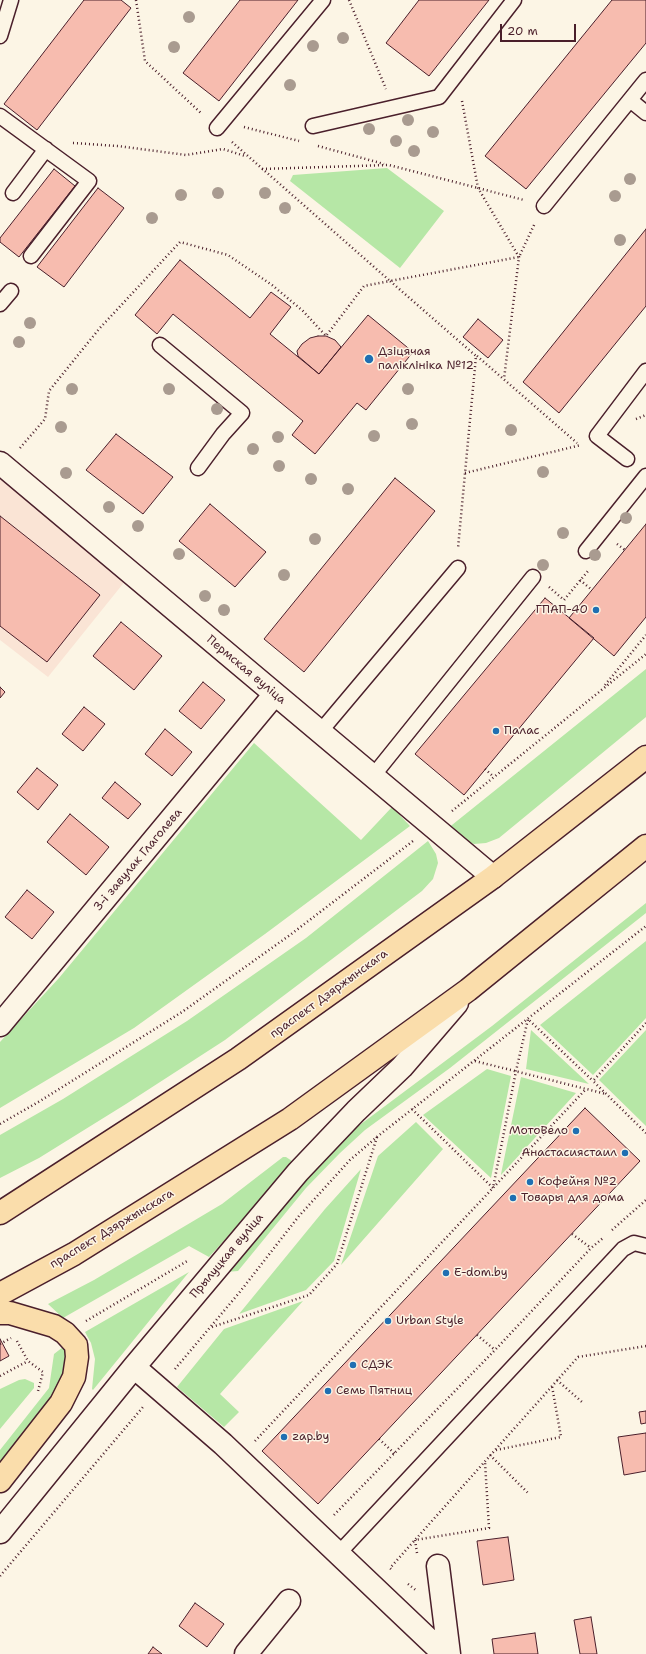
<!DOCTYPE html>
<meta charset="utf-8">
<style>
body{margin:0}
#map{position:relative;width:646px;height:1654px;overflow:hidden;background:#fcf5e5;font-family:"Shantell Sans",sans-serif}
canvas{display:block}
.scale{position:absolute;left:500px;top:24px;width:76px;height:18px;box-sizing:border-box;border:2px solid #4a1f2b;border-top:0;padding-left:5px;font-size:12px;line-height:14px;white-space:nowrap;color:#4a1f2b;-webkit-text-stroke:3px #fcf5e5;paint-order:stroke}
</style>
<div id="map">
<canvas width="646" height="1654"></canvas>
<div class="scale">20 m</div>
</div>
<script>
const ctx = document.querySelector('canvas').getContext('2d');
ctx.lineJoin = 'round';
function fill(path, color) { ctx.fillStyle = color; ctx.fill(path, 'evenodd'); }
const poly = rows => new Path2D(rows.map(r => 'M' + r).join(''));
function trace(path, color, width, dash) { ctx.strokeStyle = color; ctx.lineWidth = width; ctx.lineCap = dash ? 'butt' : 'round'; ctx.setLineDash(dash || []); ctx.stroke(path); }
function drawText(font, color, halo, rows, align = 'center') {
  ctx.font = font + ' "Shantell Sans",sans-serif'; ctx.lineWidth = 3; ctx.setLineDash([]); ctx.textBaseline = 'middle'; ctx.strokeStyle = halo; ctx.fillStyle = color; for (const [text, x, y, turn = 0] of rows) {
    ctx.save(); ctx.translate(x, y); ctx.rotate((+turn || 0) * Math.PI / 180); ctx.textAlign = isNaN(turn) ? turn : align; if (halo) ctx.strokeText(text, 0, 0); ctx.fillText(text, 0, 0); ctx.restore();
  }
}
fill(poly([
 [0,479,126,580,48,677,0,640]
]), '#fae4d5');
fill(poly([
 [387,168,444,211,400,268,290,181,293,175],
 [646,669,646,717,499,838,486,843,474,844,462,839,447,829],
 [254,743,361,840,392,807,410,826,265,934,134,1028,0,1108,0,1042,59,978],
 [428,841,436,854,438,863,433,879,422,891,225,1040,126,1104,39,1158,0,1178,0,1135,63,1099,187,1021,306,938],
 [646,903,646,913,450,1068,365,1130,340,1153,306,1188,238,1271,226,1272,332,1150,357,1127,492,1026],
 [646,941,646,1018,593,1075,540,1025],
 [531,1030,589,1084,526,1069],
 [646,1030,646,1126,599,1080],
 [487,1069,511,1076,491,1178,423,1115],
 [521,1077,576,1093,501,1175,501,1174],
 [416,1122,443,1149,341,1265,378,1156],
 [283,1157,286,1157,292,1161,291,1168,209,1257,189,1246,63,1318,48,1304,94,1280,222,1204],
 [361,1169,334,1261,306,1290,239,1314,325,1209],
 [189,1272,93,1390,92,1389,95,1359,91,1343,85,1332],
 [303,1301,220,1394,239,1412,224,1427,177,1387,224,1329],
 [63,1347,67,1358,64,1377,58,1392,0,1464,0,1450,49,1388,54,1354],
 [25,1379,34,1383,34,1388,0,1429,0,1389,19,1380]
]), '#b6e7a6');
const building = poly([
 [84,0,121,0,131,8,37,130,4,104,84,0],
 [240,0,298,0,219,101,183,73,240,0],
 [419,0,489,0,429,76,386,43,419,0],
 [612,0,646,0,646,43,526,189,485,156,612,0],
 [54,169,75,186,19,257,0,242,0,238,54,169],
 [98,188,124,208,64,287,37,267,98,188],
 [646,229,646,306,559,413,523,382,646,229],
 [180,260,250,318,271,292,291,307,270,334,319,374,368,315,413,352,366,410,357,403,315,454,292,435,303,421,173,314,157,334,135,315,180,260],
 [478,319,503,340,488,358,463,337,478,319],
 [318,336,326,336,335,340,341,347,319,374,298,356,297,351,302,344,310,338,318,336],
 [116,434,173,477,143,514,86,470,116,434],
 [395,478,435,511,304,672,264,639,395,478],
 [210,504,266,552,235,587,179,541,210,504],
 [0,516,100,595,47,662,0,626,0,516],
 [646,524,646,617,614,656,569,618,646,524],
 [545,598,594,638,464,795,415,754,545,598],
 [121,622,162,656,134,690,93,656,121,622],
 [203,682,225,700,201,729,179,711,203,682],
 [0,687,5,692,0,698,0,687],
 [84,707,105,724,83,751,62,734,84,707],
 [165,729,192,752,172,776,145,754,165,729],
 [37,768,58,785,38,810,17,792,37,768],
 [115,782,141,804,128,819,102,798,115,782],
 [70,814,109,847,86,875,47,842,70,814],
 [27,890,54,912,32,939,5,917,27,890],
 [585,1108,640,1161,318,1504,262,1451,585,1108],
 [0,1339,9,1356,0,1361,0,1339],
 [646,1411,646,1423,641,1424,639,1412,646,1411],
 [646,1433,646,1471,624,1475,618,1437,646,1433],
 [508,1537,514,1580,483,1585,477,1541,508,1537],
 [195,1603,224,1624,207,1647,179,1626,195,1603],
 [591,1617,597,1654,580,1654,574,1620,591,1617],
 [535,1633,538,1654,494,1654,492,1639,535,1633],
 [153,1647,162,1654,148,1654,153,1647]
]);
fill(building, '#f7bcaf');
trace(building, '#4a1f2b', 1);
const service = poly([
 [0,36,11,0],
 [630,100,646,113],
 [0,116,89,181,31,256],
 [313,126,439,97,514,0],
 [217,128,323,0],
 [13,193,46,149],
 [544,206,646,80],
 [0,304,11,291],
 [160,345,242,413,223,434,198,468],
 [627,459,597,436,646,371],
 [586,551,646,476],
 [320,732,458,568],
 [373,776,533,577],
 [339,1553,623,1249,634,1243,646,1246]
]);
const minor = poly([
 [0,463,493,877],
 [0,1025,275,694],
 [134,1367,223,1444,444,1654],
 [0,1532,134,1367,298,1172,356,1111,402,1067,457,1003],
 [438,1566,449,1654],
 [246,1654,289,1601]
]);
const primary = poly([
 [0,1213,238,1059,493,877,646,757],
 [0,1294,74,1254,290,1119,468,990,646,846],
 [0,1313,10,1313,54,1326,65,1333,76,1345,77,1357,74,1377,61,1403,0,1481]
]);
trace(service, '#4a1f2b', 17);
trace(minor, '#4a1f2b', 25);
trace(primary, '#4a1f2b', 25);
trace(poly([
 [136,0,145,61,202,114],
 [349,0,386,89],
 [462,101,478,188,519,257,504,379],
 [244,127,299,141],
 [232,142,390,281,519,257,535,223],
 [73,143,118,146,186,155,223,149,245,156],
 [318,146,384,164],
 [262,169,389,165,524,200],
 [477,356,577,443],
 [636,419,646,415],
 [20,448,45,419,49,391,99,329,180,242,228,255,272,285,303,311,326,336,364,286,390,281,476,356,458,548],
 [465,473,581,445],
 [617,544,625,550],
 [580,580,592,590],
 [549,587,564,600,588,571],
 [605,685,646,635],
 [485,769,494,777],
 [452,811,646,654],
 [646,1023,593,1081,646,1133],
 [475,1061,606,1094],
 [412,1109,493,1188,516,1071,528,1019,593,1081],
 [0,1124,40,1101,182,1012,290,935,413,841],
 [612,1230,646,1200],
 [572,1234,591,1248],
 [86,1321,189,1260],
 [212,1327,309,1295,337,1264,377,1137],
 [477,1335,495,1350],
 [17,1341,28,1361,43,1372,38,1391],
 [0,1344,11,1338],
 [175,1369,239,1293,299,1216,350,1160,378,1136,646,926],
 [0,1376,28,1361],
 [557,1380,582,1402],
 [379,1439,395,1454],
 [255,1441,586,1089],
 [496,1450,561,1437,552,1386],
 [490,1455,528,1493],
 [334,1515,495,1350,591,1248,603,1238],
 [417,1553,415,1540,489,1528,485,1462],
 [391,1569,390,1568,578,1357,646,1346],
 [0,1576,143,1407],
 [408,1584,417,1591]
]), '#4a1f2b', 2.5, [1, 3]);
trace(service, '#fcf5e5', 14);
trace(minor, '#fcf5e5', 22);
trace(primary, '#faddab', 22);
ctx.fillStyle = '#a99b90';
for (const [x, y] of [
 [189,17],
 [343,38],
 [313,46],
 [174,47],
 [290,85],
 [408,120],
 [369,129],
 [433,132],
 [396,141],
 [414,151],
 [630,179],
 [218,193],
 [265,193],
 [181,195],
 [615,196],
 [285,208],
 [152,218],
 [620,240],
 [30,323],
 [19,342],
 [72,389],
 [169,389],
 [408,389],
 [217,409],
 [412,424],
 [61,427],
 [511,430],
 [374,436],
 [278,437],
 [253,449],
 [279,466],
 [543,472],
 [66,473],
 [311,479],
 [348,489],
 [109,507],
 [626,518],
 [138,526],
 [563,533],
 [315,539],
 [179,554],
 [595,555],
 [543,565],
 [284,575],
 [205,596],
 [224,610]
]) { ctx.beginPath(); ctx.arc(x, y, 6, 0, 2 * Math.PI); ctx.fill(); }
for (const [x, y, r, color] of [
 [369,359,5,"#1f6fb2"],
 [596,610,4,"#1f6fb2"],
 [496,731,4,"#1f6fb2"],
 [576,1131,4,"#1f6fb2"],
 [625,1153,4,"#1f6fb2"],
 [530,1182,4,"#1f6fb2"],
 [513,1198,4,"#1f6fb2"],
 [446,1273,4,"#1f6fb2"],
 [388,1321,4,"#1f6fb2"],
 [353,1365,4,"#1f6fb2"],
 [328,1391,4,"#1f6fb2"],
 [284,1437,4,"#1f6fb2"]
]) { const dot = new Path2D(); dot.arc(x, y, r, 0, 2 * Math.PI); ctx.fillStyle = color; ctx.fill(dot); trace(dot, '#fcf5e5', 1.5); }
drawText('12px', '#4a1f2b', '#fcf5e5', [
 ["Дзіцячая",378,352],
 ["паліклініка №12",378,366],
 ["ГПАП-40",588,610,"right"],
 ["Палас",504,731],
 ["МотоВело",568,1131,"right"],
 ["Анастасиястаил",617,1153,"right"],
 ["Кофейня №2",538,1182],
 ["Товары для дома",521,1198],
 ["E-dom.by",454,1273],
 ["Urban Style",396,1321],
 ["СДЭК",361,1365],
 ["Семь Пятниц",336,1391],
 ["zap.by",292,1437]
], 'left');
drawText('12px', '#4a1f2b', '#fcf5e5', [
 ["Пермская вуліца",246,670,40],
 ["3-і завулак Глаголева",138,860,-50],
 ["праспект Дзяржынскага",329,994,-36],
 ["праспект Дзяржынскага",112,1229,-31],
 ["Прылуцкая вуліца",227,1256,-50]
]);
</script>
